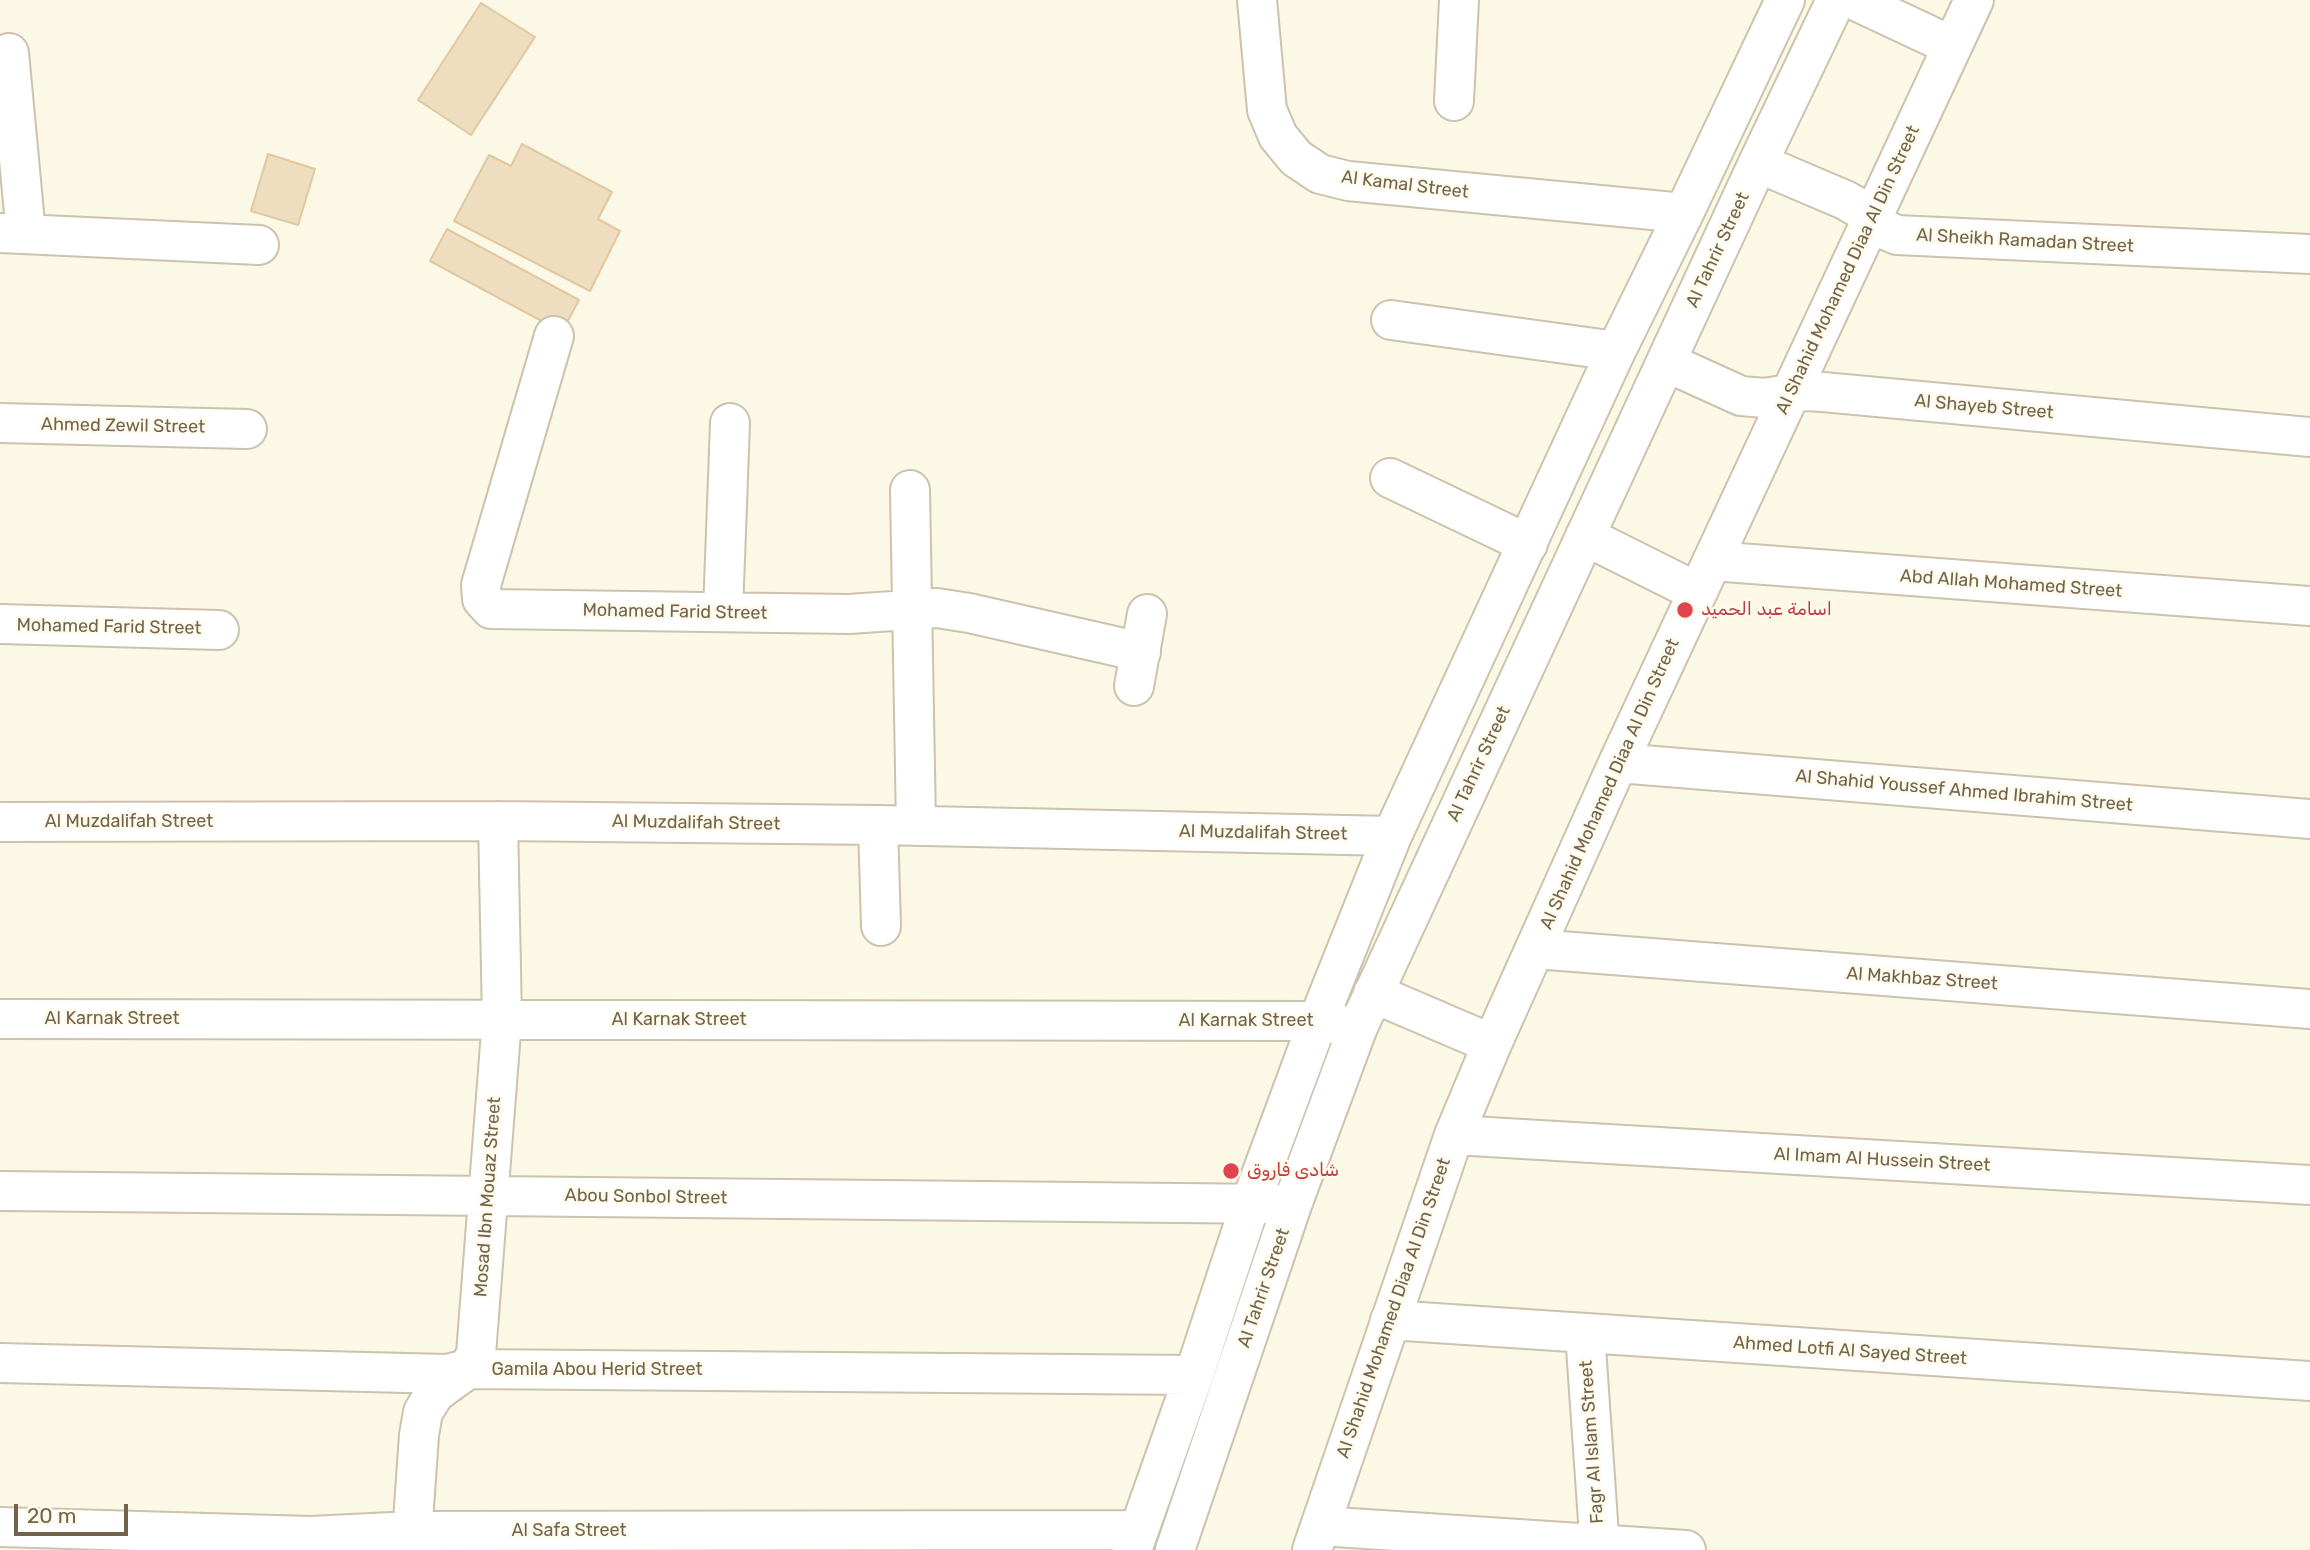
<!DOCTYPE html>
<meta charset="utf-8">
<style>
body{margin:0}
#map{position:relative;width:2310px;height:1550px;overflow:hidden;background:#fbf8e6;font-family:Rubik,sans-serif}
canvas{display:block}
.scale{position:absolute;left:14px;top:1504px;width:114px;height:32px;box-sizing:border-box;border:4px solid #73634c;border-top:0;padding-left:9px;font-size:21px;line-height:24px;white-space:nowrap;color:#73634c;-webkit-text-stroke:5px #fefbec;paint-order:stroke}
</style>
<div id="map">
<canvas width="2310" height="1550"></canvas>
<div class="scale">20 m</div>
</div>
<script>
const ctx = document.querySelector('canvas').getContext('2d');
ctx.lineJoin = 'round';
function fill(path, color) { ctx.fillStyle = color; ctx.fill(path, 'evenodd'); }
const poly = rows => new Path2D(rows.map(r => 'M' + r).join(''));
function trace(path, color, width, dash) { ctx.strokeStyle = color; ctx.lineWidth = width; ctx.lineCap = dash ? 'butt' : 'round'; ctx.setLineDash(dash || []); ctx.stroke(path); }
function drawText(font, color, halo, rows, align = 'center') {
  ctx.font = font + ' Rubik,Cairo,sans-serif'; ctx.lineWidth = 5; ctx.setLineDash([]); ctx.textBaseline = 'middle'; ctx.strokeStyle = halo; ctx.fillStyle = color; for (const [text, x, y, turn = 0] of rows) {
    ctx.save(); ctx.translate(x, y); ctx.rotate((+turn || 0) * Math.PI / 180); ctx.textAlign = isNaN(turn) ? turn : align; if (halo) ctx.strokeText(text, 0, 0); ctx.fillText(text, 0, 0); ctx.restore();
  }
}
const building = poly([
 [481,3,535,37,471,135,418,100,481,3],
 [522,144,612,192,598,219,620,231,590,291,454,221,489,155,511,166,522,144],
 [268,154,315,169,298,225,251,211,268,154],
 [447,229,579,300,562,332,430,261,447,229]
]);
fill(building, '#efddbf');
trace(building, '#e0c8a1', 2);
const street = poly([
 [1257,0,1267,110,1278,136,1296,158,1320,174,1348,181,1684,213],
 [1854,0,1952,46],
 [9,53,26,234],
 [1454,101,1459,0],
 [1758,163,1845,200,1859,208,1883,229,1897,235,2310,254],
 [0,233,259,245],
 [1391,320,1616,351],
 [554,336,481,585,482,599,491,609,849,614,937,608,969,613,1141,652],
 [1666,362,1741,396,1765,398,1806,391,1823,392,2310,437],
 [0,423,247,429],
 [1390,478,1528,544],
 [910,490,916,825],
 [1585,536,1697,592],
 [1712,561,2310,606],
 [723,612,730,423],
 [0,624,219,630],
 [1134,686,1147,614],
 [1618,763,2310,819],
 [0,822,498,821,878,825,1392,836],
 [878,825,881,926],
 [1535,949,2310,1009],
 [1373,993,1492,1044],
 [0,1019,1318,1021,1342,1025],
 [1454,1135,2310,1185],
 [0,1191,1276,1204],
 [1390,1320,2310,1381],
 [1585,1333,1600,1550],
 [0,1363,447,1374,468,1369,1194,1375],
 [1320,1526,1686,1550],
 [0,1527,311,1536,412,1531,1139,1530],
 [411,1550,419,1435,423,1412,435,1393,468,1369,476,1354,502,1019,498,821],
 [1132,1550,1194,1375,1251,1202,1318,1021,1392,836,1616,351,1684,213,1785,0],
 [1175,1550,1292,1205,1358,1027,1758,163,1836,0],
 [1312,1550,1454,1135,1492,1044,1618,763,1974,0]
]);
trace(street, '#ccc2ad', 42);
trace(street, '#fff', 38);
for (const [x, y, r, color] of [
 [1685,610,9,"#e0444e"],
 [1231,1171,9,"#e0444e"]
]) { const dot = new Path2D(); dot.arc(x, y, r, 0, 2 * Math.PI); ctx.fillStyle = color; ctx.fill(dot); trace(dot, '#fefbec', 2.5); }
drawText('18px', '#73634c', '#fefbec', [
 ["Al Kamal Street",1405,185,7],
 ["Al Sheikh Ramadan Street",2025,241,3],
 ["Al Tahrir Street",1718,250,-65],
 ["Al Shahid Mohamed Diaa Al Din Street",1848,270,-65],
 ["Al Shayeb Street",1984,407,5],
 ["Ahmed Zewil Street",123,426,1],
 ["Abd Allah Mohamed Street",2011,584,4],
 ["Mohamed Farid Street",675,612,1],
 ["Mohamed Farid Street",109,627,1],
 ["Al Tahrir Street",1479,764,-65],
 ["Al Shahid Mohamed Diaa Al Din Street",1610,784,-66],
 ["Al Shahid Youssef Ahmed Ibrahim Street",1964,791,5],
 ["Al Muzdalifah Street",129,822],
 ["Al Muzdalifah Street",696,823,1],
 ["Al Muzdalifah Street",1263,833,1],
 ["Al Makhbaz Street",1922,979,4],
 ["Al Karnak Street",112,1019],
 ["Al Karnak Street",679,1020],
 ["Al Karnak Street",1246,1021],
 ["Al Imam Al Hussein Street",1882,1160,3],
 ["Mosad Ibn Mouaz Street",488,1197,-86],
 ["Abou Sonbol Street",646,1197,1],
 ["Al Tahrir Street",1264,1288,-71],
 ["Al Shahid Mohamed Diaa Al Din Street",1394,1308,-71],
 ["Ahmed Lotfi Al Sayed Street",1850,1351,4],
 ["Gamila Abou Herid Street",597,1370],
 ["Fagr Al Islam Street",1592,1442,-94],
 ["Al Safa Street",569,1531]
]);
drawText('18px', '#be3a42', '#fefbec', [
 ["اسامة عبد الحميد",1701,610],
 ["شادى فاروق",1247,1171]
], 'left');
</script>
